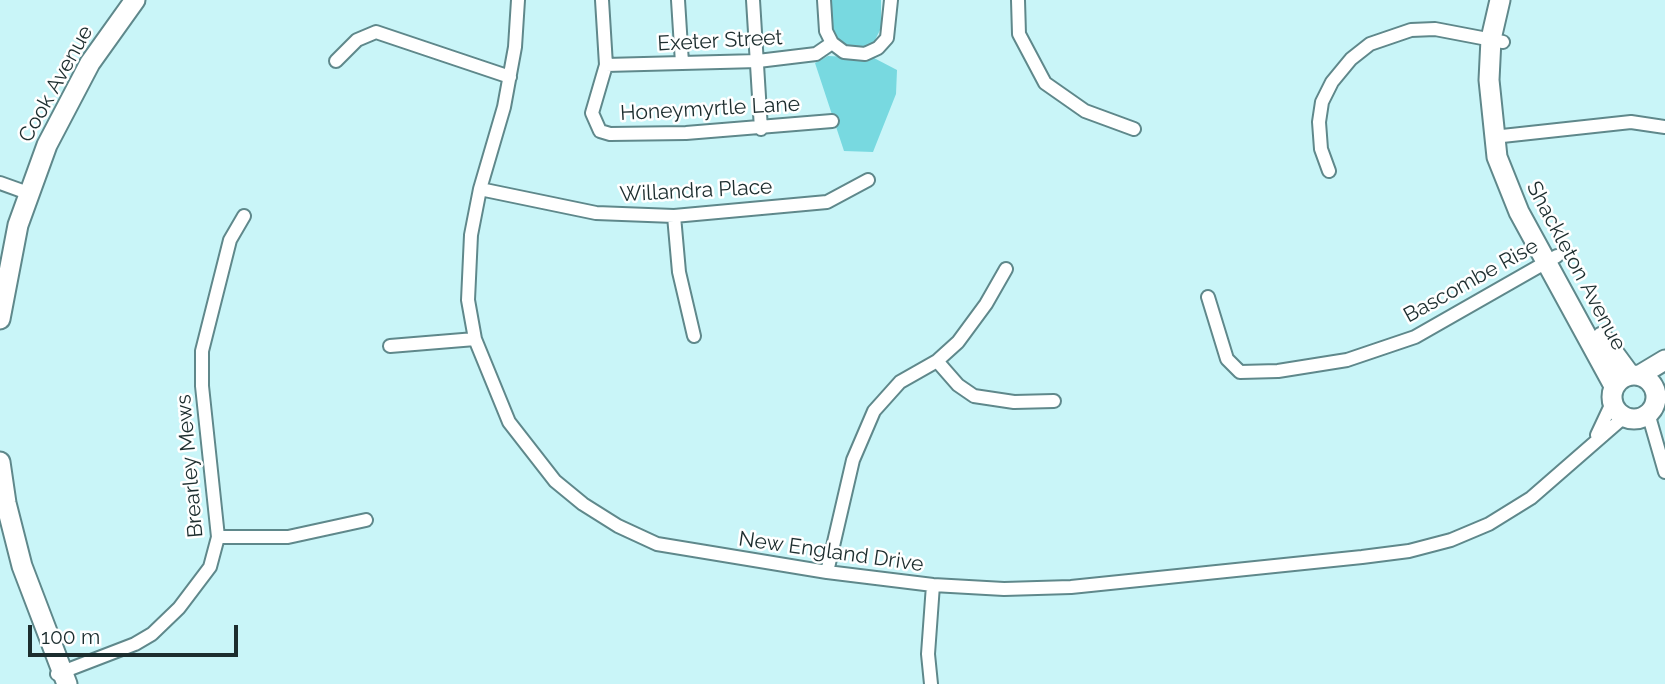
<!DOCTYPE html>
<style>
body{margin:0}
#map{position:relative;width:1665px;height:684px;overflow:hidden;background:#c9f5f8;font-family:Raleway,sans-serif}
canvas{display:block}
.scale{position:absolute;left:28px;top:625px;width:210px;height:32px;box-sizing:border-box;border:4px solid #1c2d2e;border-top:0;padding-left:9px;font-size:21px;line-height:24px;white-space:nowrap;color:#1c2d2e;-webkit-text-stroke:5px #fff;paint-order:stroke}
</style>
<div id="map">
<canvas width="1665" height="684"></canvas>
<div class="scale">100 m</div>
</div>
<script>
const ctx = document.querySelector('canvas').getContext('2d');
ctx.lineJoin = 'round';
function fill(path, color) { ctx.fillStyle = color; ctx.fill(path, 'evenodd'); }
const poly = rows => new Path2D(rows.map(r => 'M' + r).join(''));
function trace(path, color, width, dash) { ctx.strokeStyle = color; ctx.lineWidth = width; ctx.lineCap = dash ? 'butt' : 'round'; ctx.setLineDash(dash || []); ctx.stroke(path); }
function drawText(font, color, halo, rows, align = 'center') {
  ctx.font = font + ' Raleway,sans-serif'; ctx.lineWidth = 5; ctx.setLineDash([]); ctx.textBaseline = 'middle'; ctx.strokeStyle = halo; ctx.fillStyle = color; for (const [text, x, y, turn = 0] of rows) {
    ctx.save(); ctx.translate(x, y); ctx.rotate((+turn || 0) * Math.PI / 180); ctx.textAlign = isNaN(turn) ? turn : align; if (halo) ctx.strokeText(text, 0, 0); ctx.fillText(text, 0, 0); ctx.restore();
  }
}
fill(poly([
 [830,0,881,0,881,28,874,42,864,47,843,46,831,33],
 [828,56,874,58,897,70,896,94,873,152,844,151,815,63]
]), '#78d9e0');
const street = poly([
 [518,0,515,47,504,107,480,189,471,235,468,300,475,339,509,422,555,481,583,504,618,526,657,544,827,572,933,585,1004,589,1071,587,1362,557,1409,551,1451,540,1489,524,1531,498,1624,417],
 [602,0,606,65,592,113,600,131,610,134,686,133,832,121],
 [678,0,682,63],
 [753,0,761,129],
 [824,0,826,31,832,43,844,52,865,54,878,48,887,38,891,0],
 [1018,0,1019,34,1045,83,1085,111,1134,129],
 [336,61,357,40,376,32,510,77],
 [606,65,758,61,816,54,832,43],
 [1493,137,1631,122,1665,127],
 [1329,171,1321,149,1319,122,1322,102,1332,82,1351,59,1370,44,1411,30,1435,29,1503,42],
 [0,183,28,193],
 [480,189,596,213,674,216,827,202,868,180],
 [674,216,679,272,694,336],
 [1208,297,1227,359,1240,372,1278,371,1347,360,1415,337,1557,256],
 [390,346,475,339],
 [937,361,958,385,974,396,1014,402,1054,401],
 [1648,413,1665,472],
 [1597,435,1612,403],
 [218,537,288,537,366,520],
 [827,572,853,460,874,411,900,382,937,361,958,342,986,304,1006,269],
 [57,674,135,644,152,634,179,608,210,567,218,537,202,386,202,351,230,240,244,216],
 [931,684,928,654,933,585]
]);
const secondary = poly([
 [1500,0,1491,39,1489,80,1497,157,1519,212,1614,386],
 [0,319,18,225,47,145,90,63,135,0],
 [1602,337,1630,375],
 '1612 397a22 22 0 1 1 44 0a22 22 0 1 1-44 0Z',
 [1640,375,1665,360],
 [0,462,6,503,22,566,67,684]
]);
trace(street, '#5f888b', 16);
trace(secondary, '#5f888b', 23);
trace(street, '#fff', 12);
trace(secondary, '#fff', 19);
drawText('21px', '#1c2d2e', '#fff', [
 ["Exeter Street",720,41,-3],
 ["Cook Avenue",56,84,-61],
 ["Honeymyrtle Lane",710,109,-3],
 ["Willandra Place",696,191,-3],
 ["Shackleton Avenue",1576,266,62],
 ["Bascombe Rise",1471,281,-29],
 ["Brearley Mews",190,466,-95],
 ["New England Drive",831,552,8]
]);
</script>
